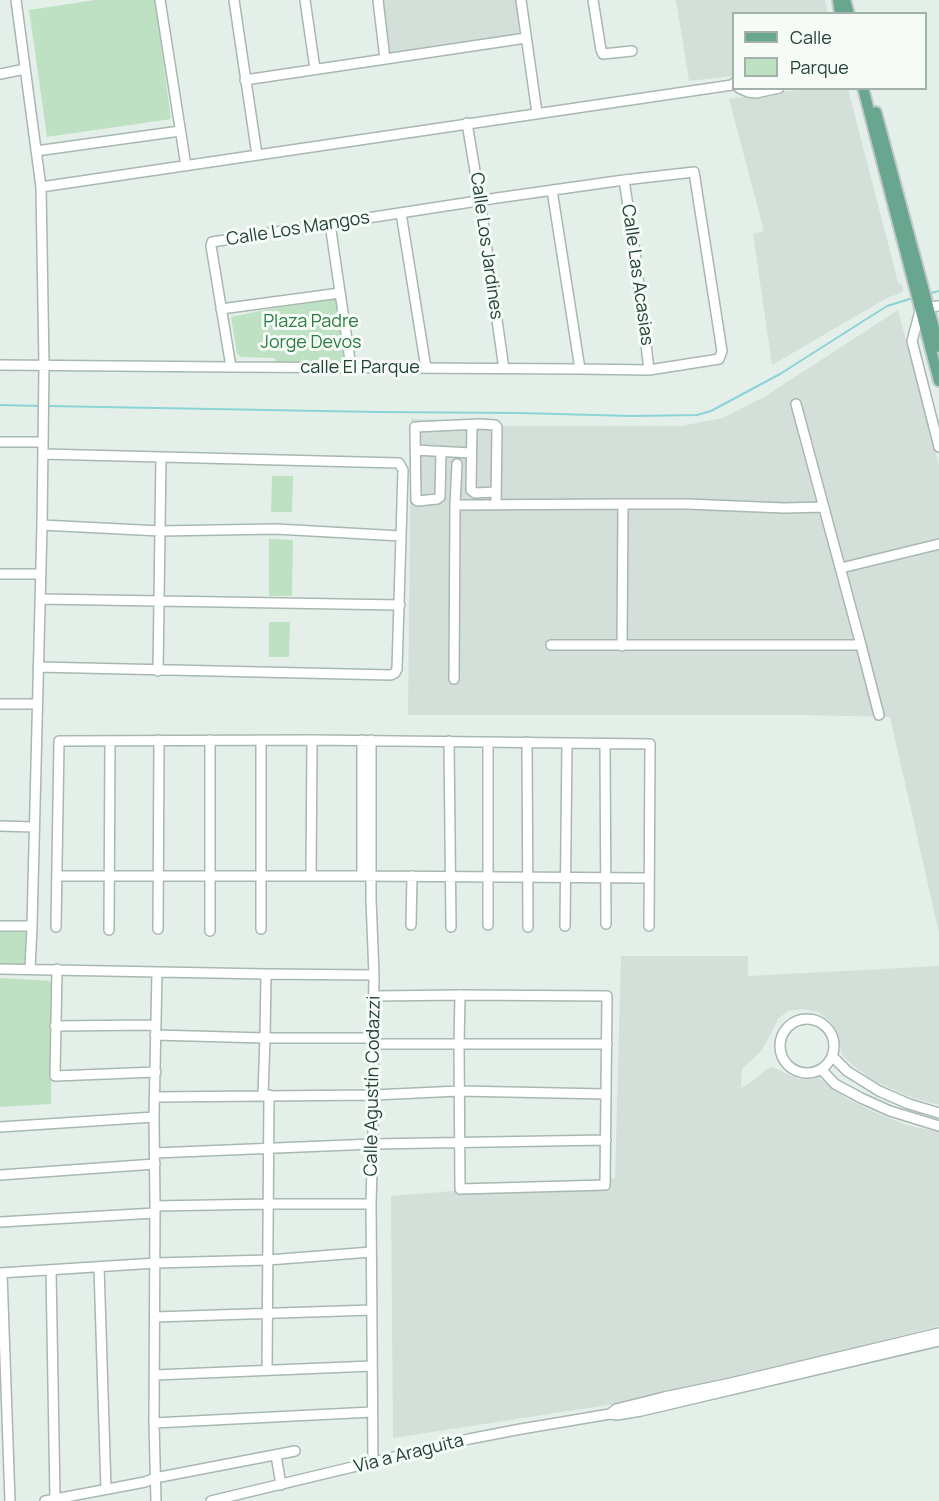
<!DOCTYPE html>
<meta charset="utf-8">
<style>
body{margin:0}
#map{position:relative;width:939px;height:1501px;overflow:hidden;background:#e5efea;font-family:Manrope,sans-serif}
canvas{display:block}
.legend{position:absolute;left:732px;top:12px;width:195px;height:78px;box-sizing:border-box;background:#f6fbf8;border:2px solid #a2b1aa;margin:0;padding:8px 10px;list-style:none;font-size:18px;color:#234236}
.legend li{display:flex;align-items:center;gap:12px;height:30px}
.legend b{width:30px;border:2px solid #a2b1aa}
</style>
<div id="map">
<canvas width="939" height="1501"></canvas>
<ul class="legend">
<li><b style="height:8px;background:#68a68f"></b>Calle</li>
<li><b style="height:16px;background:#bee1c3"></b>Parque</li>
</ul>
</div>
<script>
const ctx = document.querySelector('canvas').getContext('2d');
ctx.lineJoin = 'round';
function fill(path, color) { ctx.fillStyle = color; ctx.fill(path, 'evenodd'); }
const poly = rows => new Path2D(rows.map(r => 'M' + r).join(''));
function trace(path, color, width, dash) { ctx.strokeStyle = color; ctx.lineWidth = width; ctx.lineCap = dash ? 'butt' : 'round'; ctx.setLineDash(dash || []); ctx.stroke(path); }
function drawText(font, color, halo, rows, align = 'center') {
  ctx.font = font + ' Manrope,sans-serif'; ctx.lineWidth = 6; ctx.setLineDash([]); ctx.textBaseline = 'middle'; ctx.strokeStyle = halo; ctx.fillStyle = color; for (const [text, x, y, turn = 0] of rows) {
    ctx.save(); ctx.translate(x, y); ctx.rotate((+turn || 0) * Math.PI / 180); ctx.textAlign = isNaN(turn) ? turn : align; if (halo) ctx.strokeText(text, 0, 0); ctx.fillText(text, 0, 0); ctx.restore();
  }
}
fill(poly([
 [382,0,516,0,519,32,516,34,391,53,388,50],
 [676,0,825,0,828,13,734,14,733,76,689,81],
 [846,88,848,89,898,282,902,285,903,292,887,298,772,365,753,234,764,231,729,99,805,89],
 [898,310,939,465,939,933,890,717,806,715,408,715,411,419,495,421,501,426,682,426,723,418,764,397],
 [621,956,748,956,748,976,939,966,939,1105,913,1098,874,1081,854,1066,843,1056,832,1023,818,1012,803,1009,788,1011,778,1019,772,1032,761,1051,742,1069,741,1088,754,1080,767,1069,773,1067,798,1079,809,1078,815,1075,846,1098,874,1112,907,1125,939,1132,939,1326,739,1377,608,1405,393,1438,391,1196,615,1178]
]), '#d3dfd8');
fill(poly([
 [95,0,155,0,171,119,47,137,29,10],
 [337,299,347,361,276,362,275,358,241,357,237,354,231,317,269,309],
 [272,476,293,476,292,512,271,512],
 [269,539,293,540,292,596,269,596],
 [269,622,290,622,289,657,269,657],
 [0,931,29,932,27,964,0,964],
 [0,978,53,981,51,1104,0,1107]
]), '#bee1c3');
trace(poly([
 [927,294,939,291],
 [0,405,41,406],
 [47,406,377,412,520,413,632,416,697,415,711,411,780,374,887,306,913,298]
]), '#8bd3d6', 2);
const minor = poly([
 [16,0,41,187,44,366,42,525,32,926,30,969],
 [160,0,186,166],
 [234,0,257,155],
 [305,0,315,69],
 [378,0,385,59],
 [521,0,537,113],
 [593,0,601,50,603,54,632,51],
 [0,74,25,69],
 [245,80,526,38],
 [739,88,748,92,756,93,779,88],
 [467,123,480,201,504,369],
 [36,151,180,131],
 [624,180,635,252,649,370],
 [41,187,732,85,734,83],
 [552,190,580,369],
 [401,213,426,368],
 [330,224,351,367],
 [939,306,929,307,920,311,912,341,939,447],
 [221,309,340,293],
 [0,365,231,367,580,369,649,370,719,359,722,351,694,172,624,180,497,198,212,242,211,246,231,367],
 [472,425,471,490,475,493,496,492],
 [0,442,43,442],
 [415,450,471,453],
 [441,452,440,497,437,499,418,501,416,500,415,427,479,424,495,425,497,427,496,504],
 [455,505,457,464],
 [42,525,160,531,276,529,401,536],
 [841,568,939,544],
 [0,574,40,574],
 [40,599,400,605],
 [551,645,861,645,796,404],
 [861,645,879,715],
 [622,646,623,504,687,504,784,508,824,507],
 [38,667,391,675,395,673,397,669,403,470,399,463,43,454],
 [158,671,161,457],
 [454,679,455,505,623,504],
 [0,704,37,704],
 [210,740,210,931],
 [261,740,261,929],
 [371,740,371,899,374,975],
 [449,741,451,927],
 [488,742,488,925],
 [527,742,528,927],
 [605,744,606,924],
 [0,826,34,827],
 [57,876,362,876,648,878],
 [311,876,312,740],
 [362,876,362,740],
 [411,925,412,876],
 [0,926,32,926],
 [565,926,567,743],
 [56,927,59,741,312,740,650,744,649,926],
 [158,929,159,740],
 [109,930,110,741],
 [0,969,266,974,374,975,373,1038,374,1095,371,1204,373,1463],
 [57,969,55,1076,156,1072],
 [374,996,460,995,607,996,605,1185,460,1189,459,1044,460,995],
 '780 1046a27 27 0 1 1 54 0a27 27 0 1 1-54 0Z',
 [55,1026,155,1025],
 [155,1035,265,1038,373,1038],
 [373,1044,607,1044],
 [832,1056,847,1071,879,1091,909,1104,939,1113],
 [821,1069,835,1084,861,1098,890,1111,939,1126],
 [263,1095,265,1038,266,974],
 [154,1097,374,1095,459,1091,606,1094],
 [0,1127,154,1117],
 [155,1153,373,1144,606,1140],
 [0,1175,155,1164],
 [155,1206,269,1204,371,1204],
 [0,1222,155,1213],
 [99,1267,106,1489],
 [51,1270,55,1499],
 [0,1273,156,1263,268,1260,371,1252],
 [2,1273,10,1501],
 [155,1317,372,1310],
 [267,1370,269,1095],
 [155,1375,372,1366],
 [610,1414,616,1409,664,1397,731,1383,939,1333],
 [154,1423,372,1412],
 [276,1455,281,1485],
 [45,1501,145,1482,155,1478,295,1451],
 [156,1501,154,1423,155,1206,154,1117,157,972],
 [211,1501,469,1439,521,1429,610,1414,617,1415,641,1411,939,1341]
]);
const major = poly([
 [838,0,840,14],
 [845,0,849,14],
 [863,88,939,381],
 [876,112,939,347]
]);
trace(minor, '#a7b8b0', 12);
trace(major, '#c1cac7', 14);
trace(minor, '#fff', 9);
trace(major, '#68a68f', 10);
drawText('18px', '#234236', '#f6fbf8', [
 ["Calle Los Mangos",298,229,-9],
 ["Calle Los Jardines",486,246,82],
 ["Calle Las Acasias",637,275,82],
 ["calle El Parque",360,368],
 ["Calle Agustín Codazzi",373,1086,-89],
 ["Via a Araguita",409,1454,-14]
]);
drawText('18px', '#2b7c41', '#f6fbf8', [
 ["Plaza Padre",311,322],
 ["Jorge Devos",311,343]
]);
</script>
